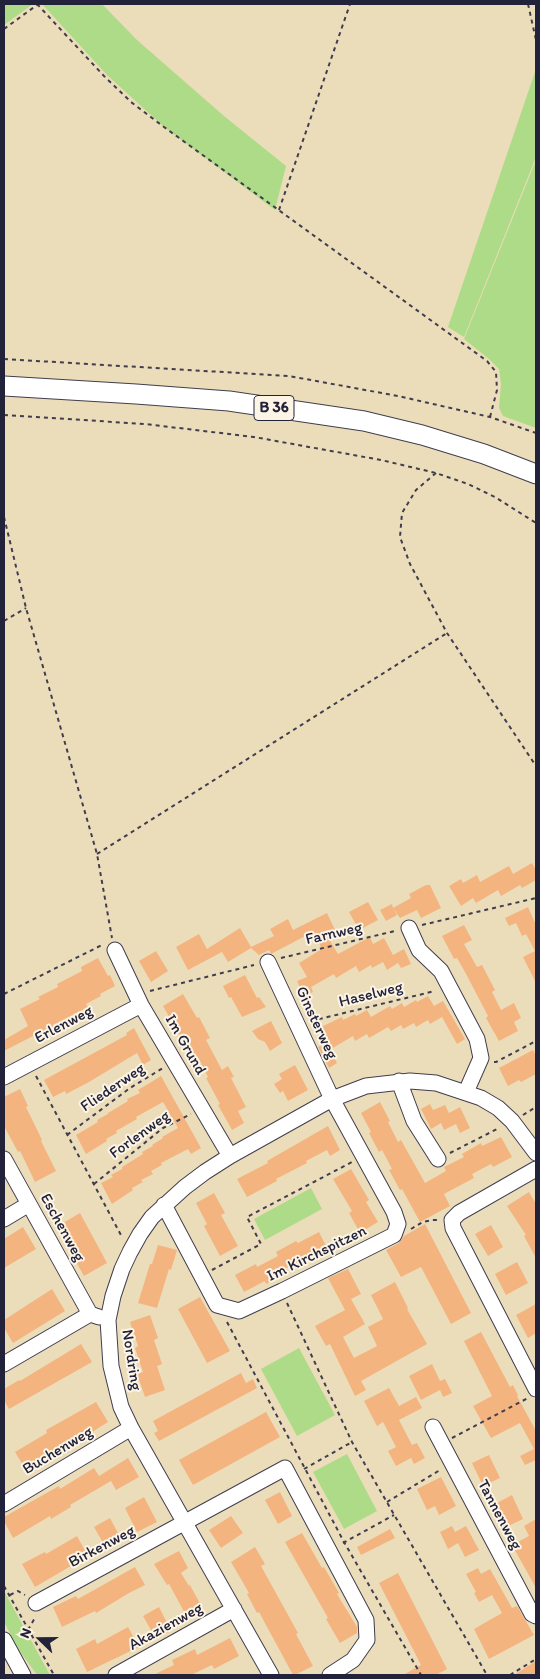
<!DOCTYPE html>
<style>
body{margin:0}
#map{position:relative;width:540px;height:1679px;overflow:hidden;background:#ecddba;font-family:Itim,sans-serif}
canvas{display:block}
.frame{position:absolute;inset:0;border:5px solid #22223b;pointer-events:none}
.north{position:absolute;left:15px;top:1614px;width:50px;height:50px;-webkit-text-stroke:4px #fcf5e5;paint-order:stroke;rotate:292deg;font-size:14px;font-weight:700;line-height:20px;text-align:center;color:#22223b}
.north::after{content:'';display:block;margin:auto;width:18px;height:22px;background:#22223b;clip-path:polygon(50% 0,100% 100%,50% 72%,0 100%)}
</style>
<div id="map">
<canvas width="540" height="1679"></canvas>
<div class="frame"></div>
<div class="north">N</div>
</div>
<script>
const ctx = document.querySelector('canvas').getContext('2d');
ctx.lineJoin = 'round';
function fill(path, color) { ctx.fillStyle = color; ctx.fill(path, 'evenodd'); }
const poly = rows => new Path2D(rows.map(r => 'M' + r).join(''));
function trace(path, color, width, dash) { ctx.strokeStyle = color; ctx.lineWidth = width; ctx.lineCap = dash ? 'butt' : 'round'; ctx.setLineDash(dash || []); ctx.stroke(path); }
function drawText(font, color, halo, rows, align = 'center') {
  ctx.font = font + ' Itim,sans-serif'; ctx.lineWidth = 4; ctx.setLineDash([]); ctx.textBaseline = 'middle'; ctx.strokeStyle = halo; ctx.fillStyle = color; for (const [text, x, y, turn = 0] of rows) {
    ctx.save(); ctx.translate(x, y); ctx.rotate((+turn || 0) * Math.PI / 180); ctx.textAlign = isNaN(turn) ? turn : align; if (halo) ctx.strokeText(text, 0, 0); ctx.fillText(text, 0, 0); ctx.restore();
  }
}
fill(poly([
 [4,4,33,4,4,25],
 [42,4,102,4,137,40,224,116,286,166,275,210,164,127,107,75],
 [536,69,536,157,464,337,448,327],
 [536,160,536,428,503,416,499,408,501,384,499,369,489,359,464,339],
 [311,1188,322,1209,265,1240,254,1219],
 [299,1348,335,1415,297,1436,261,1369],
 [347,1454,377,1511,344,1529,313,1472],
 [4,1591,50,1675,37,1675,19,1650,4,1622]
]), '#aedb87');
fill(poly([
 [532,863,536,870,536,880,522,888,520,885,501,896,498,890,476,903,473,898,461,906,449,886,461,879,463,883,477,875,480,882,509,866,513,874],
 [426,885,430,885,441,908,421,918,417,910,400,918,393,908,397,915,386,921,380,910,392,904,393,908,411,898,409,894],
 [368,902,378,920,359,930,349,912],
 [528,907,536,925,536,983,523,957,535,951,526,934,522,936,516,923,509,926,505,918],
 [327,913,336,932,327,936,338,954,370,937,373,944,384,938,393,955,404,949,411,964,401,968,398,963,387,970,383,962,372,968,371,965,359,972,356,966,336,978,334,974,311,987,313,992,304,996,297,981,307,977,299,963,322,949,313,932,271,954,269,950,259,955,251,948,228,962,222,952,188,970,176,947,199,934,207,949,240,928,251,947,274,936,270,929,288,919,293,930],
 [464,925,472,940,464,944,477,967,482,965,495,990,492,992,501,1010,514,1003,521,1018,514,1022,518,1031,499,1041,486,1018,488,1016,465,972,457,958,454,959,442,936],
 [156,951,168,971,151,982,139,961],
 [98,958,108,976,110,975,115,986,100,994,101,996,86,1004,88,1007,53,1025,54,1027,34,1038,33,1036,4,1051,4,1040,28,1026,20,1009,40,999,38,997,58,987,57,984,82,971,81,967],
 [245,975,257,998,259,997,266,1007,242,1017,231,997,229,998,223,986],
 [183,994,197,1018,199,1017,210,1038,206,1040,222,1070,228,1066,234,1077,231,1078,246,1107,238,1111,244,1123,232,1130,218,1105,220,1104,206,1078,208,1077,198,1057,193,1059,163,1006],
 [428,996,434,1006,443,1001,465,1039,457,1044,442,1017,430,1024,428,1020,416,1027,414,1023,403,1029,401,1025,391,1031,388,1027,369,1038,367,1034,355,1041,353,1036,331,1049,319,1028,342,1017,343,1020,355,1014,356,1016,367,1010,371,1017,390,1006,392,1009,402,1003,404,1007,416,1000,417,1002],
 [271,1021,282,1043,270,1051,265,1042,258,1039,252,1031],
 [134,1028,151,1060,143,1065,137,1053,89,1082,66,1094,65,1091,53,1097,44,1080,127,1035,126,1033],
 [326,1043,337,1063,329,1068,318,1047],
 [533,1050,536,1056,536,1074,521,1082,519,1080,508,1086,499,1068],
 [295,1065,308,1090,288,1101,283,1091,280,1093,274,1084,282,1079,279,1074],
 [161,1076,201,1148,191,1154,188,1149,161,1163,162,1165,151,1171,153,1174,141,1180,143,1182,132,1188,133,1190,112,1204,101,1183,113,1177,111,1175,122,1169,122,1167,143,1154,142,1152,153,1146,152,1145,163,1138,162,1137,178,1128,163,1102,136,1117,137,1119,116,1131,117,1133,106,1139,107,1141,86,1154,76,1135,98,1122,97,1120,108,1114,108,1113,128,1101,127,1099,140,1093,138,1090],
 [20,1089,28,1106,26,1107,42,1140,41,1141,56,1171,35,1182,20,1151,18,1152,4,1126,4,1097],
 [380,1102,390,1121,388,1122,398,1142,401,1140,425,1183,446,1171,444,1167,464,1157,462,1154,481,1143,482,1146,501,1137,512,1157,493,1167,491,1164,472,1174,474,1178,444,1194,450,1206,420,1222,402,1189,400,1190,389,1170,392,1169,382,1150,379,1152,369,1133,371,1132,361,1113],
 [430,1104,433,1110,445,1105,449,1113,460,1107,470,1128,460,1133,456,1124,444,1130,441,1123,431,1129,421,1109],
 [328,1126,340,1150,330,1156,327,1150,306,1161,307,1163,276,1179,277,1181,247,1197,237,1179,268,1163,267,1161],
 [351,1169,369,1200,366,1202,378,1222,363,1231,359,1231,349,1213,352,1211,333,1179],
 [529,1192,536,1204,536,1258,524,1236,526,1235,507,1206],
 [214,1193,225,1213,221,1215,238,1246,220,1256,204,1226,207,1224,196,1203],
 [80,1213,107,1263,84,1276,56,1227],
 [425,1224,471,1313,451,1324,421,1267,401,1277,386,1250,399,1243,404,1236],
 [491,1225,503,1247,488,1256,475,1234],
 [23,1227,36,1249,4,1268,4,1239],
 [319,1232,328,1250,307,1261,306,1258,285,1269,287,1273,266,1284,265,1281,244,1292,235,1275,256,1264,257,1267,278,1256,276,1252,296,1241,298,1243],
 [158,1245,177,1250,171,1270,169,1269,157,1308,138,1303,150,1264,152,1264],
 [517,1262,528,1283,506,1295,495,1274],
 [348,1269,361,1294,351,1299,365,1324,343,1337,354,1358,377,1346,368,1327,383,1319,371,1295,395,1282,408,1308,407,1309,427,1344,361,1381,366,1390,355,1396,330,1344,326,1346,315,1326,345,1310,328,1278],
 [52,1289,65,1311,13,1343,4,1328,4,1320],
 [200,1297,230,1351,207,1363,178,1309],
 [536,1304,536,1333,528,1338,516,1315],
 [150,1315,158,1338,154,1340,162,1364,157,1366,165,1390,145,1397,137,1374,143,1372,135,1348,138,1346,130,1322],
 [481,1332,510,1387,513,1385,518,1395,517,1396,536,1431,536,1460,525,1465,520,1456,534,1449,520,1423,491,1438,473,1406,492,1396,464,1341],
 [81,1344,92,1362,9,1409,4,1400,4,1389,19,1380,20,1381],
 [432,1364,440,1381,445,1379,452,1393,443,1397,440,1390,421,1400,409,1376],
 [241,1373,246,1383,253,1379,257,1388,159,1441,154,1433,158,1431,153,1421],
 [389,1388,399,1406,416,1397,422,1408,399,1420,412,1445,417,1443,425,1458,414,1464,411,1458,396,1466,388,1451,396,1447,383,1422,377,1426,364,1401],
 [96,1402,108,1422,59,1453,58,1452,26,1470,15,1452,47,1433,46,1430],
 [266,1412,280,1437,193,1485,179,1460],
 [489,1455,500,1478,483,1486,472,1463],
 [128,1458,139,1477,116,1490,111,1481,70,1505,71,1507,51,1519,50,1516,13,1538,4,1521,4,1517,59,1486,60,1489,94,1468,99,1476],
 [441,1477,456,1506,439,1515,435,1506,427,1510,417,1489],
 [280,1492,292,1516,278,1524,265,1500],
 [512,1495,523,1519,506,1527,495,1504],
 [144,1497,157,1522,137,1532,125,1508],
 [231,1516,243,1533,221,1548,209,1530],
 [110,1518,121,1539,106,1548,94,1527],
 [536,1519,536,1588,512,1545,529,1536,524,1526],
 [452,1526,455,1532,466,1526,479,1550,465,1557,458,1543,448,1549,440,1532],
 [390,1529,395,1538,361,1555,357,1547],
 [302,1533,322,1568,324,1567,339,1593,337,1594,357,1627,357,1633,340,1643,326,1619,328,1618,285,1542],
 [77,1536,88,1556,35,1587,22,1564,45,1552,46,1554],
 [255,1547,265,1564,261,1566,298,1633,296,1634,313,1666,295,1675,293,1675,259,1612,257,1613,247,1594,249,1593,231,1562],
 [179,1551,188,1568,181,1573,189,1586,190,1585,204,1611,188,1619,169,1584,167,1585,154,1564],
 [135,1567,145,1585,129,1593,96,1613,95,1611,62,1627,53,1607,76,1596,78,1599],
 [478,1568,481,1574,490,1569,512,1608,517,1606,534,1635,489,1659,474,1629,502,1613,492,1595,479,1602,474,1593,476,1592,466,1574],
 [398,1573,447,1669,436,1675,403,1675,421,1665,379,1583],
 [159,1607,171,1631,156,1639,143,1616],
 [128,1627,139,1647,87,1672,76,1649,95,1639,97,1644],
 [230,1638,239,1656,214,1669,212,1665,191,1675,153,1675,174,1665,172,1660,195,1649,197,1655],
 [536,1661,536,1675,514,1675]
]), '#f3b480');
const minor = poly([
 [409,928,419,950,441,971,477,1039,481,1058,466,1092],
 [115,950,141,1005,230,1156],
 [4,1077,141,1005],
 [399,1081,414,1121,438,1159],
 [4,1159,90,1314],
 [536,1169,459,1213,452,1220,453,1228,536,1389],
 [164,1205,217,1305,239,1311,282,1291,394,1235,398,1224,394,1212,332,1099,268,962],
 [4,1219,29,1204],
 [4,1364,90,1314,99,1317],
 [433,1427,532,1614,536,1616],
 [4,1504,131,1428],
 [36,1603,285,1468,366,1620,367,1640,353,1660,330,1675],
 [4,1640,23,1675],
 [116,1675,234,1609],
 [271,1675,131,1428,121,1407,111,1366,108,1320,113,1296,122,1269,130,1252,140,1234,152,1217,185,1187,205,1172,230,1156,332,1099,366,1086,410,1081,436,1083,481,1098,498,1108,512,1121,536,1153]
]);
const major = poly([
 [4,386,136,394,229,401,364,421,422,435,484,454,536,474]
]);
trace(minor, '#403e4e', 17);
trace(major, '#403e4e', 21);
trace(poly([
 [37,4,104,76,131,102,164,127,487,361,496,372,497,390,490,417],
 [528,4,536,40],
 [4,29,37,5],
 [279,210,350,4],
 [4,359,289,376,398,396,490,417,536,433],
 [4,415,145,424,254,437,381,460,436,473,468,484,495,497,536,523],
 [436,473,416,490,402,513,400,537,410,564,447,633,536,766],
 [4,517,26,608,97,854,112,938],
 [4,621,26,608],
 [97,854,447,633],
 [422,925,536,898],
 [281,958,395,931],
 [150,991,254,965],
 [4,994,104,944],
 [311,1021,435,991],
 [494,1062,496,1062,536,1041],
 [36,1076,122,1237],
 [523,1115,536,1107],
 [67,1135,130,1088,163,1068],
 [450,1153,499,1128],
 [94,1184,163,1128,191,1114],
 [411,1229,423,1222,432,1220,439,1220],
 [212,1270,261,1244,247,1217,352,1162],
 [287,1303,352,1442,487,1675],
 [227,1322,344,1542,421,1675],
 [452,1438,528,1398],
 [304,1469,352,1442],
 [387,1502,440,1470],
 [343,1543,394,1515],
 [4,1586,54,1675],
 [10,1595,18,1591,25,1595],
 [28,1630,36,1616],
 [510,1675,536,1659]
]), '#403e4e', 2, [4, 4]);
trace(minor, '#fff', 15);
trace(major, '#fff', 19);
for (const [x, y, w] of [
 [274,408,40]
]) { const box = new Path2D(); box.roundRect(x - w / 2, y - 12.5, w, 25, 4); ctx.fillStyle = '#fcf5e5'; ctx.fill(box); trace(box, '#22223b', 1); }
drawText('bold 15px', '#22223b', null, [
 ["B 36",274,408]
]);
drawText('16px', '#22223b', '#fcf5e5', [
 ["Farnweg",334,934,-13],
 ["Haselweg",371,995,-14],
 ["Ginsterweg",316,1023,65],
 ["Erlenweg",64,1025,-28],
 ["Im Grund",185,1045,60],
 ["Fliederweg",113,1088,-34],
 ["Forlenweg",140,1135,-36],
 ["Eschenweg",62,1228,61],
 ["Im Kirchspitzen",317,1254,-26],
 ["Nordring",131,1360,81],
 ["Buchenweg",58,1451,-31],
 ["Tannenweg",499,1515,62],
 ["Birkenweg",102,1547,-28],
 ["Akazienweg",166,1627,-29]
]);
</script>
